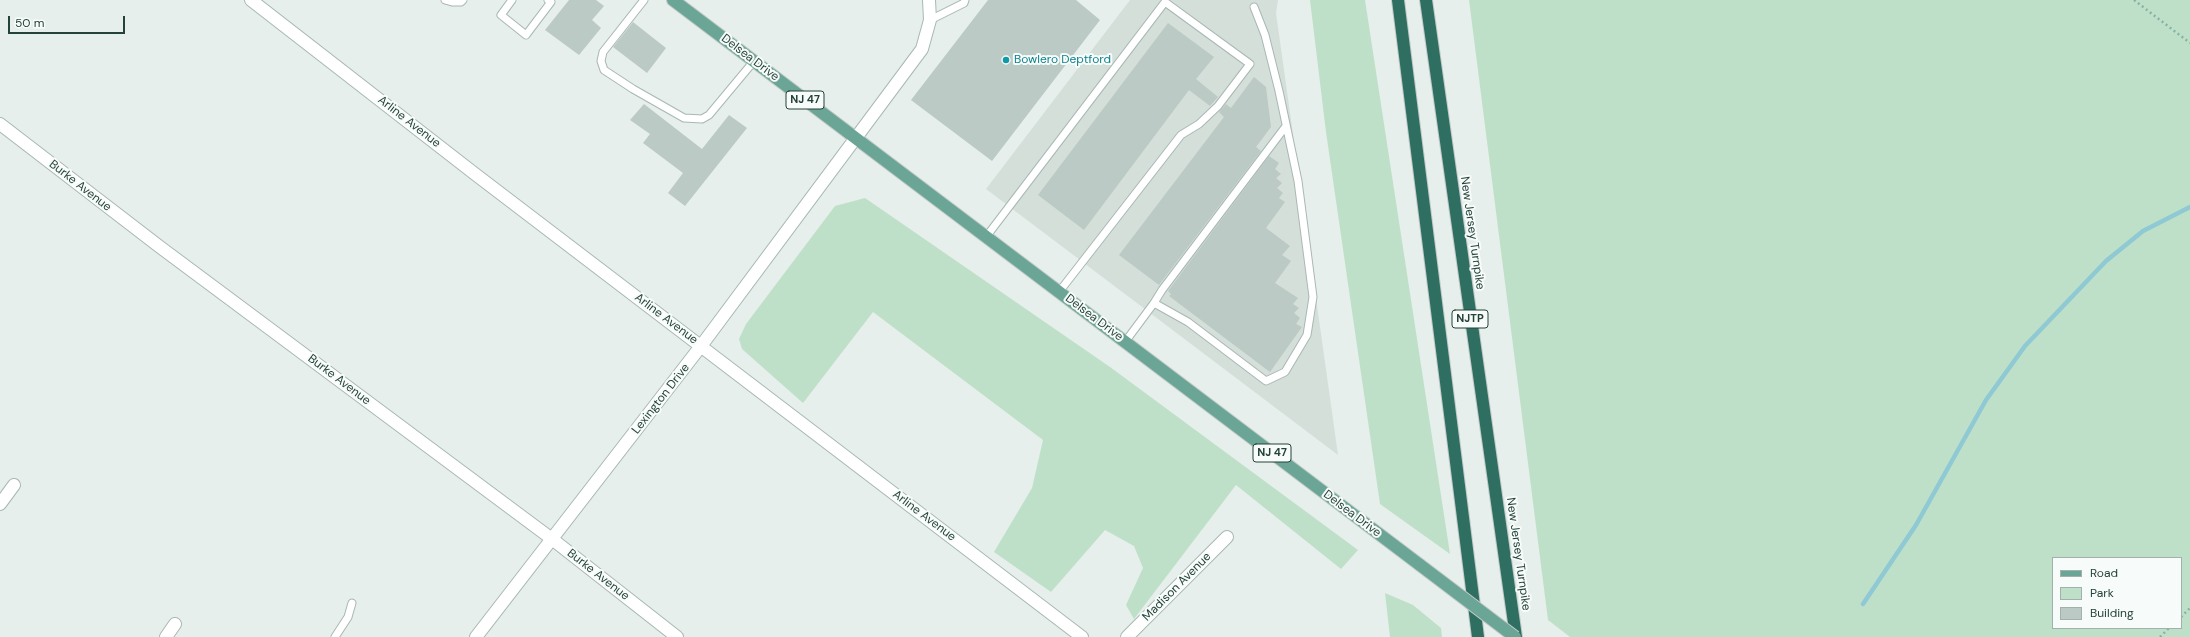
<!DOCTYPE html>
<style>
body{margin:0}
#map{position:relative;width:2190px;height:637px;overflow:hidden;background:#e6efeb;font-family:"DM Sans",sans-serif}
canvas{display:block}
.legend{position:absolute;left:2052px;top:557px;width:130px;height:72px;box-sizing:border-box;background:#f7fbf9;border:1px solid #a3b1ad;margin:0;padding:5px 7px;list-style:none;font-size:12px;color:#24423a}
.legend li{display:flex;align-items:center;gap:8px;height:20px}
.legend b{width:20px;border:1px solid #a3b1ad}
.scale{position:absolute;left:8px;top:16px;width:117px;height:18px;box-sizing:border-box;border:2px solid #24423a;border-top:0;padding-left:5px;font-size:12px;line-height:14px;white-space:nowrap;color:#24423a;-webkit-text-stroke:3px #f7fbf9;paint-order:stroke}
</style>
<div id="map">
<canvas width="2190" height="637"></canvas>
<ul class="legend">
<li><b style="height:5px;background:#6aa596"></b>Road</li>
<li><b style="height:11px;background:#bfe0c8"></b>Park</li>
<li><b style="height:11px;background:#bbcac4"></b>Building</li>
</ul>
<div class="scale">50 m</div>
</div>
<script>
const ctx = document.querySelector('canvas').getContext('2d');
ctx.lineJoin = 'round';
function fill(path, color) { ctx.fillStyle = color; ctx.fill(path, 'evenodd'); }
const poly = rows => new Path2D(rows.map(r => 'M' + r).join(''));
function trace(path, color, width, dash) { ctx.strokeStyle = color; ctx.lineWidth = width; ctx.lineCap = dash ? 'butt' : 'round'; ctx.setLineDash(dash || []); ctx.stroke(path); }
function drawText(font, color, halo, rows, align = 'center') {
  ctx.font = font + ' "DM Sans",sans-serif'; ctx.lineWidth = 4; ctx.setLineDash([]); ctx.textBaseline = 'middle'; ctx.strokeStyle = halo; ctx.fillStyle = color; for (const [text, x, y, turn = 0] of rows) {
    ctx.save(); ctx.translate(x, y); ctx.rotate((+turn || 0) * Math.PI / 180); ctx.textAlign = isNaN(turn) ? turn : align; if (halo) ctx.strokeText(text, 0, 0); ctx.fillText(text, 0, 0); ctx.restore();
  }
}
fill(poly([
 [1130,0,1278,0,1276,13,1338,455,986,189]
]), '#d4dfda');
fill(poly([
 [1310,0,1365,0,1450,554,1380,504,1326,132],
 [1469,0,2190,0,2190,637,1570,637,1548,620],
 [2053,558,2181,558,2181,628,2053,628],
 [865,198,1110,367,1358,550,1341,569,1236,485,1134,619,1126,605,1143,568,1134,546,1105,530,1051,592,994,552,1032,488,1043,440,873,312,803,403,742,349,739,339,746,324,835,206],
 [1385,593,1413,605,1441,628,1442,637,1390,637]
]), '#bfe0c8');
trace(poly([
 [1863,604,1916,525,1986,400,2025,346,2106,261,2143,231,2190,207]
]), '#8ec9d4', 4.5);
fill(poly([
 [569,0,596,0,604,6,592,20,601,28,579,55,545,30],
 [988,0,1076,0,1100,20,992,161,911,100],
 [633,22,666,48,647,73,613,47],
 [1168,23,1214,57,1196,79,1218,97,1210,106,1189,90,1084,230,1038,195],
 [1254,77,1266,87,1271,127,1256,147,1261,151,1159,285,1119,255,1224,117,1219,112,1226,104,1231,108],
 [644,104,702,149,729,115,747,128,685,206,668,193,683,173,643,143,650,134,630,120],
 [1269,156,1279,163,1275,169,1281,174,1276,178,1282,183,1277,188,1283,193,1279,198,1285,202,1266,228,1290,246,1282,255,1291,261,1275,283,1298,298,1293,304,1299,308,1294,313,1300,318,1296,324,1302,327,1270,372,1169,296,1171,294,1168,291]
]), '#bbcac4');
const service = poly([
 [445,0,452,2,461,2,463,0],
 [512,0,501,15,526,35,551,2,548,0],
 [644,0,603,52,601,61,604,70,633,89,684,118,702,119,709,115,754,61],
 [930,20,964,3,965,0],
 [986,237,1165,2,1250,64,1218,106,1199,124,1181,135,1059,292],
 [1154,303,1162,290,1286,126],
 [1125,342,1154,303,1188,322,1266,381,1285,372,1307,335,1313,297,1298,181,1279,91,1265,35,1254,7],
 [335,637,348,617,352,603]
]);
const minor = poly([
 [251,0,475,174,1082,637],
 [0,124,160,247,552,539,677,637],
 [0,504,14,485],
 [166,637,175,624],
 [476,637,701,346,922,49,930,20,929,0],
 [1127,637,1227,537]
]);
const primary = poly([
 [673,0,1420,565]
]);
const motorway = poly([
 [1398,0,1478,637],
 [1426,0,1516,637]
]);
trace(service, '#a8b8b2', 9);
trace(minor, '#a8b8b2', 14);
trace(primary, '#c2cac8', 14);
trace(motorway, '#c2cac8', 14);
trace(poly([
 [2134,0,2190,43],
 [2181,617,2190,608],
 [2160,637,2169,628]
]), '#86b3a5', 2.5, [2, 3]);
trace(service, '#fff', 7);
trace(minor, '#fff', 12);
trace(primary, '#6aa596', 12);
trace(motorway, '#2f6f62', 12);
const primaryBridge = poly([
 [1420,565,1515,637]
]);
trace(primaryBridge, '#c2cac8', 14, []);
trace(primaryBridge, '#6aa596', 12);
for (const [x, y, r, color] of [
 [1006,60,4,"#0f9aa8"]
]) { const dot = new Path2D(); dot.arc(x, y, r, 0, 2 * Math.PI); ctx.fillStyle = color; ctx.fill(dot); trace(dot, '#f7fbf9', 1.5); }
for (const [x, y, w] of [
 [805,100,38],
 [1470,319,36],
 [1272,453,38]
]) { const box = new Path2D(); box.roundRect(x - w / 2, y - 9, w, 18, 3); ctx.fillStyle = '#f7fbf9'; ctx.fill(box); trace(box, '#24423a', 1); }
drawText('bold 11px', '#24423a', null, [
 ["NJ 47",805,100],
 ["NJTP",1470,319],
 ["NJ 47",1272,453]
]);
drawText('12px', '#24423a', '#f7fbf9', [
 ["Delsea Drive",750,58,37],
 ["Arline Avenue",409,122,38],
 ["Burke Avenue",80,186,38],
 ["New Jersey Turnpike",1472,233,82],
 ["Delsea Drive",1094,318,37],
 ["Arline Avenue",666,319,37],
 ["Burke Avenue",339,380,37],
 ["Lexington Drive",661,399,-52],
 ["Delsea Drive",1352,514,37],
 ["Arline Avenue",924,516,37],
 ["New Jersey Turnpike",1518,554,82],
 ["Burke Avenue",598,575,38],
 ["Madison Avenue",1177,587,-45]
]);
drawText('12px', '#0d838f', '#f7fbf9', [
 ["Bowlero Deptford",1014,60]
], 'left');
</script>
